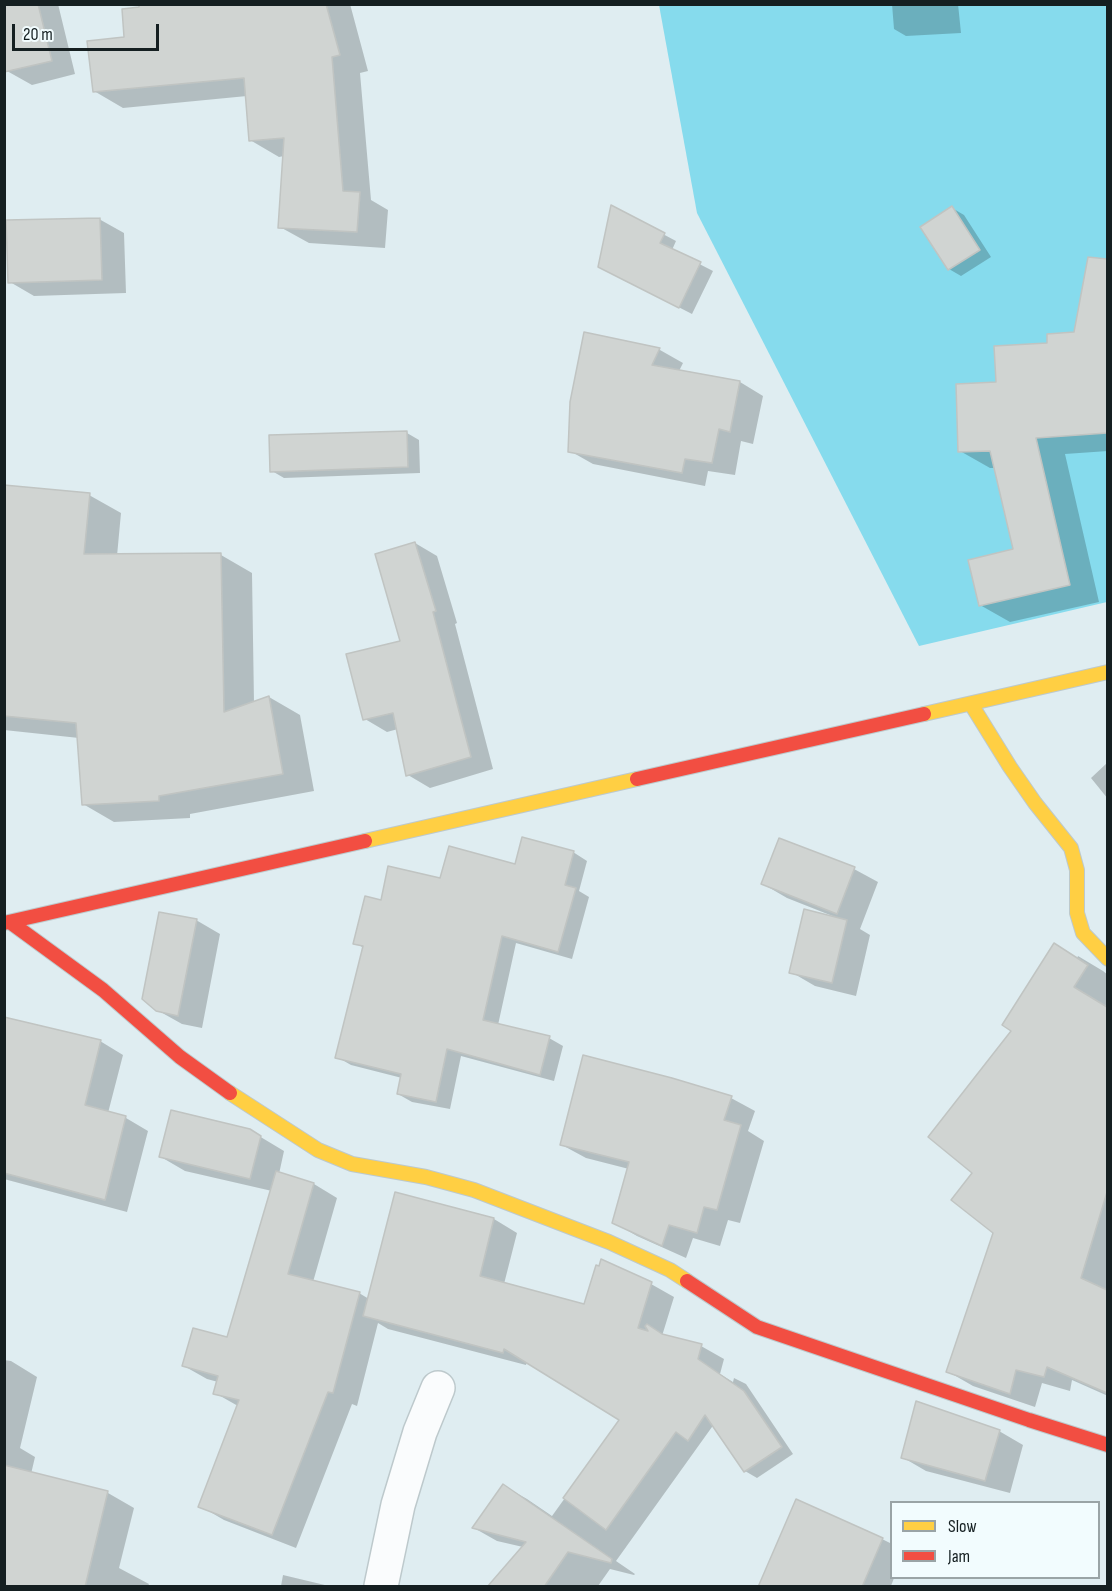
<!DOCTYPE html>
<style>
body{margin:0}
#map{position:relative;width:1112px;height:1591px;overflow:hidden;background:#dfedf1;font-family:"Sofia Sans Condensed",sans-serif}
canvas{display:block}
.frame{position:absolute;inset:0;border:6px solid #151f21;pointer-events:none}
.legend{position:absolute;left:890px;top:1501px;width:210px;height:78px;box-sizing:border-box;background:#f2fcfe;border:2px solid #9aa4a6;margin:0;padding:8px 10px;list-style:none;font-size:18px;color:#151f21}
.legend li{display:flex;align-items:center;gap:12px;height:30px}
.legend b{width:30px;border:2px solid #9aa4a6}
.scale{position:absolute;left:12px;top:24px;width:147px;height:27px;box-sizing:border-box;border:3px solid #151f21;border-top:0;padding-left:8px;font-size:18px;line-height:21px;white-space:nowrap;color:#151f21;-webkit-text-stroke:4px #f2fcfe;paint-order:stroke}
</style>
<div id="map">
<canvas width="1112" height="1591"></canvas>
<div class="frame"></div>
<ul class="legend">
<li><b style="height:8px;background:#ffcf43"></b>Slow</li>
<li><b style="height:8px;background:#f24e42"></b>Jam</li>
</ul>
<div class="scale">20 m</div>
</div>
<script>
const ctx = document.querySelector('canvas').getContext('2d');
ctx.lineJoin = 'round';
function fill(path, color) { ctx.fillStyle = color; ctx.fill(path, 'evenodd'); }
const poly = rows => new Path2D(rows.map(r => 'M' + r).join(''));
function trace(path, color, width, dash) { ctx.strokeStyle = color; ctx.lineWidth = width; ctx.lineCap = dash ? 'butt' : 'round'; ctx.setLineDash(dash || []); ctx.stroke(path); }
fill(poly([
 [659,5,1107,5,1107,602,919,646,697,213]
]), '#86dbed');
fill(poly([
 [4,4,58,4,75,74,32,85,7,71],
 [140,4,350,4,368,71,360,73,371,200,388,210,385,248,309,243,280,227,284,156,279,157,250,140,247,96,123,108,94,91,125,39,140,9],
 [892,4,958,4,961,33,906,36,894,29],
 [612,207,676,241,672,250,713,271,692,314,612,273],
 [952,208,964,215,991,257,961,276,949,269],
 [99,219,124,233,126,293,34,296,10,282],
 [1108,332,1108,451,1065,454,1099,602,1010,622,980,605,1015,550,996,468,990,468,960,451,997,383,1048,345,1048,335],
 [586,334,660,350,683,363,679,371,740,382,763,396,753,444,741,441,735,475,708,471,705,486,593,464,570,451],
 [407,433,419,440,420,473,284,478,272,471],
 [4,487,89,495,121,513,117,556,221,555,252,573,254,703,269,697,300,715,314,791,190,814,190,818,114,822,83,804,79,738,4,730],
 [415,543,437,556,457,623,455,624,493,769,430,788,408,775,398,729,387,732,365,719,402,642],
 [1107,763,1108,764,1108,799,1091,778],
 [573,852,587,861,579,891,589,897,572,959,516,943,498,1025,549,1038,563,1046,554,1081,461,1056,450,1109,412,1102,398,1094,402,1078,351,1065,337,1057,364,948,355,943,382,902,441,879,516,866],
 [854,869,878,882,860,929,870,935,856,996,815,986,791,972,835,917,787,898,763,884],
 [196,920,220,934,202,1028,182,1024,157,1010],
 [1078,956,1103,971,1108,975,1108,1396,1072,1380,1070,1391,1042,1383,1035,1407,973,1386,947,1371,994,1232,974,1173],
 [5,1018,100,1041,123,1055,108,1113,126,1118,148,1131,127,1212,4,1179],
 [731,1098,755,1111,748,1131,764,1141,740,1223,728,1220,720,1246,693,1238,686,1258,637,1236,613,1222,629,1169,586,1158,562,1145],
 [249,1130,284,1151,279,1174,314,1184,337,1198,313,1282,359,1293,369,1299,494,1219,517,1233,504,1284,585,1306,651,1284,674,1297,662,1336,701,1346,724,1359,720,1374,733,1382,734,1378,746,1384,793,1454,757,1478,745,1471,722,1413,616,1561,635,1574,634,1575,610,1569,598,1586,489,1586,523,1547,497,1541,474,1528,504,1486,527,1499,552,1516,621,1420,527,1362,526,1365,388,1329,378,1323,357,1406,352,1404,296,1548,224,1520,200,1506,238,1406,215,1393,218,1382,207,1379,184,1366,228,1339,272,1191,185,1171,161,1157],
 [4,1360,11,1361,37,1377,20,1448,35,1457,31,1474,108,1493,134,1508,119,1568,149,1584,148,1586,4,1586],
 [999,1431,1023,1445,1010,1493,926,1471,902,1457],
 [882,1539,892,1544,892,1578,894,1578,891,1586,760,1586],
 [283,1575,329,1586,330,1586,281,1586]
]), '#0003');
const building = poly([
 [4,4,38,4,52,61,4,72,4,4],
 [139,4,326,4,340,55,332,57,343,191,360,192,357,232,278,228,284,138,249,141,244,78,93,92,87,41,124,37,122,9,139,7,139,4],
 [611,205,665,233,660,243,701,262,679,308,598,267,611,205],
 [952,206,980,250,948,270,920,227,952,206],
 [100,218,102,280,8,283,6,220,100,218],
 [1088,257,1107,259,1107,433,1036,438,1070,585,979,606,968,560,1013,549,990,451,958,452,956,384,996,382,994,346,1047,343,1047,334,1074,332,1088,257],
 [584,332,660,348,652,365,740,381,730,432,719,429,712,463,685,459,682,473,568,452,570,402,584,332],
 [407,431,408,467,270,472,269,435,407,431],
 [4,485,90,493,84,554,221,553,224,712,269,696,283,774,159,796,159,801,82,805,76,723,4,716,4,485],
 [415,542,436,611,433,612,471,757,406,776,393,713,363,720,346,654,400,641,375,554,415,542],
 [522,837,574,851,565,885,576,888,558,952,502,936,483,1020,550,1036,540,1075,447,1049,436,1102,397,1094,401,1074,335,1058,363,946,353,944,365,896,381,900,388,866,440,878,449,846,515,864,522,837],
 [779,838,855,867,837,914,761,884,779,838],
 [804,909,847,920,832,983,789,973,804,909],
 [159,912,197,919,178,1016,156,1011,142,999,159,912],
 [1054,943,1088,965,1074,987,1107,1007,1107,1192,1081,1278,1107,1290,1107,1393,1047,1367,1044,1377,1016,1370,1010,1394,946,1372,993,1233,951,1200,972,1173,928,1137,1011,1031,1002,1025,1054,943],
 [4,1017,101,1040,85,1105,126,1116,105,1200,4,1173,4,1017],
 [583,1055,672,1078,732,1096,724,1120,741,1125,717,1210,704,1207,697,1233,669,1225,662,1246,612,1223,629,1162,560,1145,583,1055],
 [171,1110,250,1129,261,1136,250,1179,159,1157,171,1110],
 [276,1171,314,1183,288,1274,360,1292,333,1393,328,1392,272,1535,198,1507,239,1400,213,1394,218,1376,182,1366,193,1328,227,1337,276,1171],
 [395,1192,494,1218,480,1276,584,1304,596,1265,599,1266,601,1259,652,1282,638,1328,648,1331,645,1326,647,1324,662,1334,702,1344,698,1359,744,1391,782,1447,744,1472,705,1415,688,1441,676,1432,606,1530,563,1498,619,1420,504,1349,503,1353,363,1316,395,1192],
 [916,1401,1000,1430,985,1481,901,1458,916,1401],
 [4,1465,108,1491,85,1587,4,1587,4,1465],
 [503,1484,612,1559,611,1563,568,1552,544,1587,487,1587,526,1542,472,1528,503,1484],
 [796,1499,883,1538,862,1587,758,1587,796,1499]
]);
fill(building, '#d0d4d2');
trace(building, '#c0c4c2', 1.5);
const street = poly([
 [381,1586,398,1505,420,1432,438,1388]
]);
const slow = poly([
 [971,704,1010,767,1035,803,1071,848,1077,870,1077,913,1083,933,1108,959],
 [924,714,1108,672],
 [365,841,637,779],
 [230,1093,318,1150,352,1164,426,1177,474,1190,609,1242,670,1270,687,1281]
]);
const jam = poly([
 [637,779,924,714],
 [10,922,103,990,180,1057,230,1093],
 [4,923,365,841],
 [687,1281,757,1327,1029,1420,1108,1445]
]);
trace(street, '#bdc9cc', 36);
trace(slow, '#bdc9cc', 16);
trace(jam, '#bdc9cc', 16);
trace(street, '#fafcfd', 33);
trace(slow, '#ffcf43', 14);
trace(jam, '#f24e42', 14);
</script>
